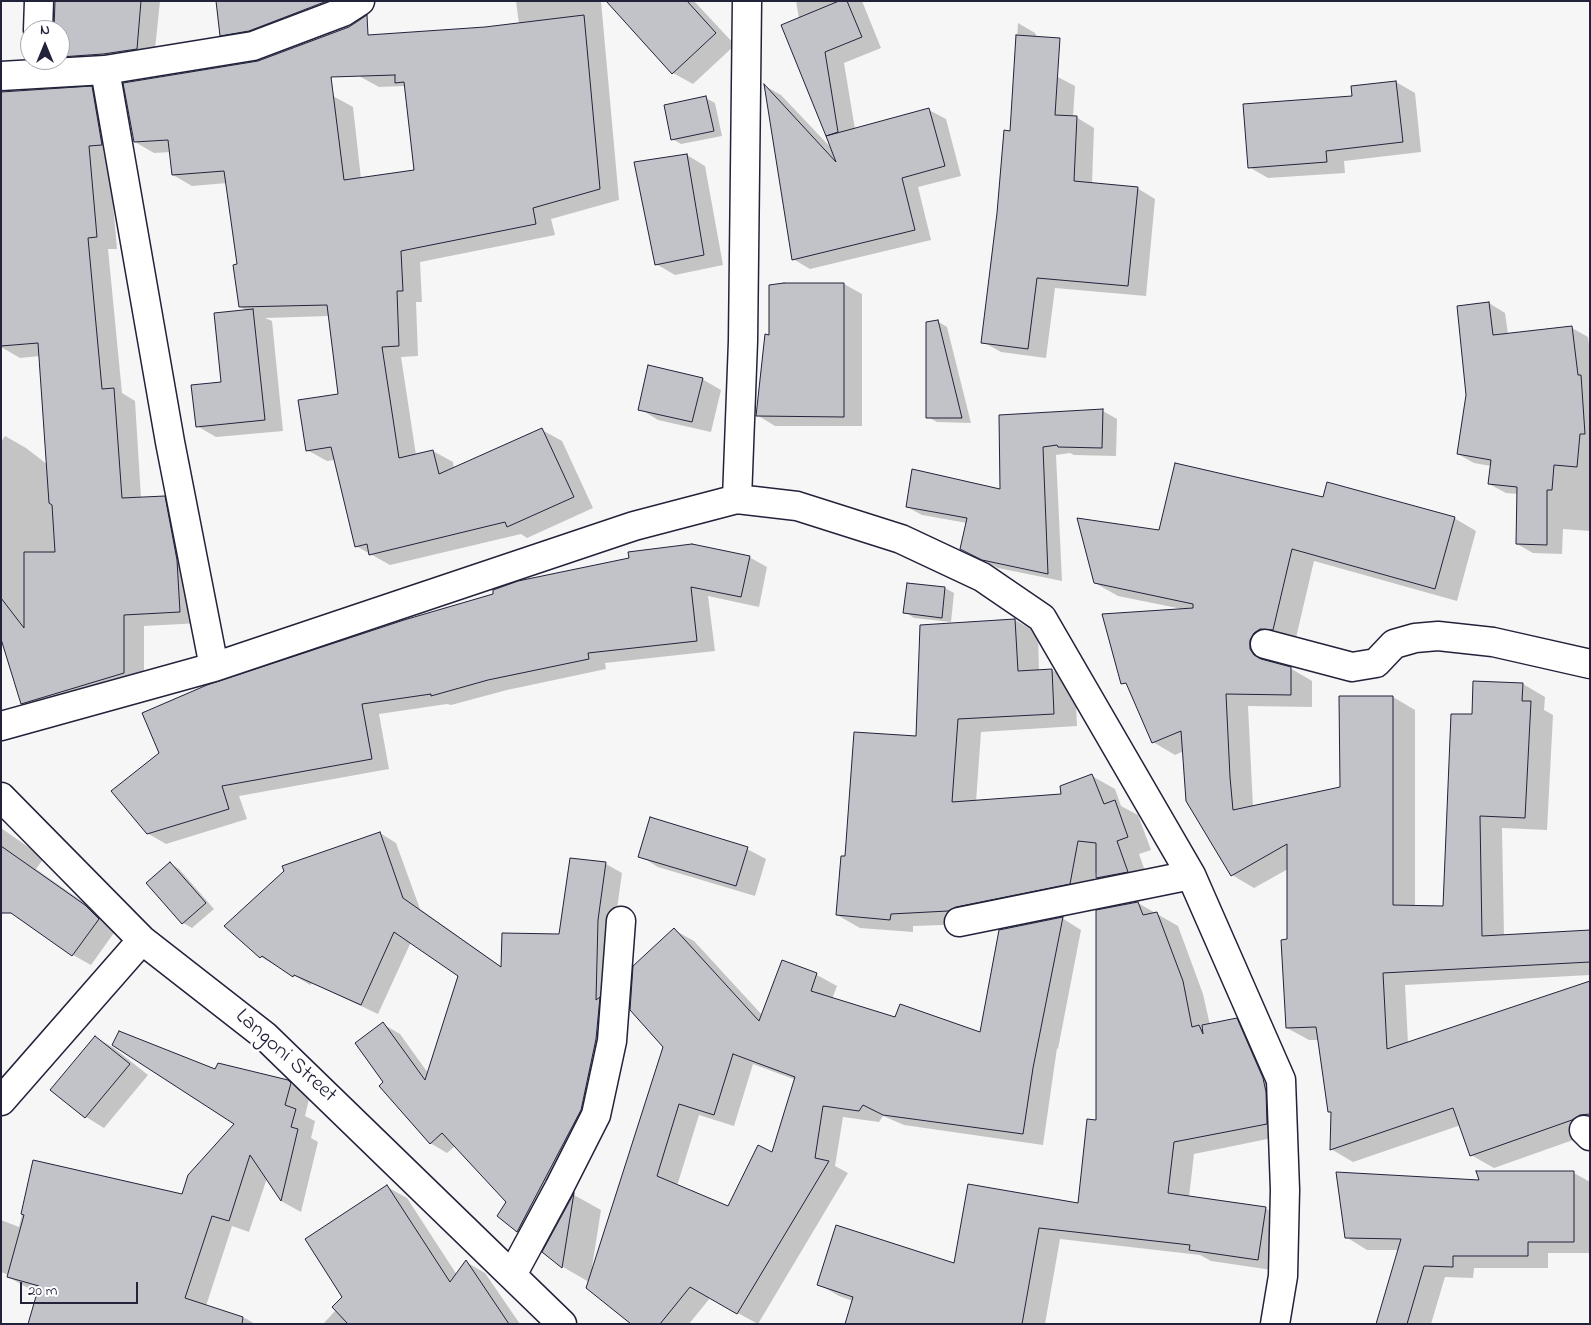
<!DOCTYPE html>
<style>
body{margin:0}
#map{position:relative;width:1591px;height:1325px;overflow:hidden;background:#f6f6f7;font-family:"Indie Flower",sans-serif}
canvas{display:block}
.frame{position:absolute;inset:0;border:2px solid #22223b;pointer-events:none}
.north{position:absolute;left:20px;top:20px;width:50px;height:50px;box-sizing:border-box;background:#fff;border:1px solid #a7a7b1;border-radius:50%;rotate:0deg;font-size:14px;font-weight:700;line-height:20px;text-align:center;color:#22223b}
.north::after{content:'';display:block;margin:auto;width:18px;height:22px;background:#22223b;clip-path:polygon(50% 0,100% 100%,50% 72%,0 100%)}
.scale{position:absolute;left:20px;top:1282px;width:118px;height:22px;box-sizing:border-box;border:2px solid #22223b;border-top:0;padding-left:6px;font-size:15px;line-height:18px;white-space:nowrap;color:#22223b;-webkit-text-stroke:4px #fff;paint-order:stroke}
</style>
<div id="map">
<canvas width="1591" height="1325"></canvas>
<div class="frame"></div>
<div class="north">N</div>
<div class="scale">20 m</div>
</div>
<script>
const ctx = document.querySelector('canvas').getContext('2d');
ctx.lineJoin = 'round';
function fill(path, color) { ctx.fillStyle = color; ctx.fill(path, 'evenodd'); }
const poly = rows => new Path2D(rows.map(r => 'M' + r).join(''));
function trace(path, color, width, dash) { ctx.strokeStyle = color; ctx.lineWidth = width; ctx.lineCap = dash ? 'butt' : 'round'; ctx.setLineDash(dash || []); ctx.stroke(path); }
function drawText(font, color, halo, rows, align = 'center') {
  ctx.font = font + ' "Indie Flower",sans-serif'; ctx.lineWidth = 5; ctx.setLineDash([]); ctx.textBaseline = 'middle'; ctx.strokeStyle = halo; ctx.fillStyle = color; for (const [text, x, y, turn = 0] of rows) {
    ctx.save(); ctx.translate(x, y); ctx.rotate((+turn || 0) * Math.PI / 180); ctx.textAlign = isNaN(turn) ? turn : align; if (halo) ctx.strokeText(text, 0, 0); ctx.fillText(text, 0, 0); ctx.restore();
  }
}
fill(poly([
 [56,1,160,1,154,59,60,60,60,30,55,30],
 [516,1,601,1,619,200,551,219,555,235,420,262,422,302,416,302,418,356,401,357,416,455,433,451,453,462,454,469,542,430,562,441,593,508,527,538,521,534,390,565,356,546,335,460,327,461,307,450,340,395,329,316,265,318,272,321,283,431,216,437,197,426,223,383,248,311,240,307,239,265,227,183,192,186,173,175,171,152,154,153,135,142,327,58,333,96,353,107,361,179,415,171,406,88,404,86,379,87,359,76,519,24],
 [607,1,694,1,735,45,693,84,673,73],
 [796,1,862,1,881,48,844,63,855,129,929,110,946,119,961,176,918,187,931,240,810,269,793,259,765,86,781,95,834,151,782,26,799,19],
 [300,5,302,28,240,46,221,35],
 [1018,23,1035,33,1056,76,1075,86,1073,117,1076,117,1094,128,1092,184,1137,188,1155,199,1146,296,1055,288,1046,358,1001,352,983,342,1011,132],
 [1396,82,1415,93,1421,152,1344,161,1345,173,1268,178,1249,167,1354,98],
 [92,88,112,100,109,157,117,249,108,249,122,393,135,401,141,498,164,497,185,509,200,623,144,626,144,684,42,715,22,704,1,635,1,442,5,436,26,448,48,465,40,356,20,358,1,347,1,93],
 [706,98,715,103,722,136,681,144,672,139],
 [687,155,705,166,723,265,675,275,656,264],
 [844,284,862,294,862,426,775,426,757,415,771,336],
 [1489,303,1505,313,1508,334,1572,328,1588,337,1590,352,1590,531,1563,529,1562,554,1533,553,1517,544,1518,494,1506,493,1489,484,1491,466,1474,463,1458,454,1468,395,1458,307],
 [937,321,947,327,971,423,937,422,928,417],
 [702,379,721,390,711,432,658,420,640,409],
 [1103,411,1117,419,1116,456,1074,455,1070,453,1056,455,1062,581,998,568,976,557,961,549,967,523,922,515,907,507,1002,490,1000,416],
 [1324,498,1454,518,1476,531,1457,601,1314,561,1295,642,1272,654,1272,662,1290,668,1312,681,1312,707,1248,706,1253,807,1341,788,1393,697,1415,710,1415,907,1444,907,1473,716,1523,684,1545,697,1544,710,1553,715,1547,830,1502,828,1504,936,1590,931,1590,975,1405,985,1408,1043,1529,1064,1590,1119,1590,1134,1494,1168,1471,1155,1461,1125,1353,1162,1331,1149,1332,1113,1329,1111,1319,1040,1309,1040,1287,1028,1288,869,1254,888,1232,875,1184,751,1175,755,1153,742,1128,684,1121,680,1182,609,1118,596,1095,583,1160,531],
 [749,557,767,567,759,607,708,596,715,651,605,663,606,669,507,690,451,705,447,704,379,714,389,769,239,796,247,819,166,844,147,833,113,791],
 [908,584,945,588,954,593,951,622,914,618,905,612],
 [1015,620,1038,633,1039,671,1052,670,1075,684,1077,726,981,732,976,802,1062,795,1092,776,1115,789,1121,806,1138,815,1151,850,1139,854,1150,885,1120,891,1098,878,1096,871,1091,897,971,924,913,926,913,932,860,928,837,915,846,858,917,738],
 [1,828,44,858,36,869,103,916,116,930,91,965,73,955,1,904],
 [380,833,396,843,420,909,502,967,560,935,606,864,622,873,614,930,613,1049,534,1241,518,1231,498,1216,508,1202,455,1146,447,1153,430,1143,383,1024,400,1034,428,1073,459,975,411,942,378,1014,312,983,310,985,279,966,278,967,261,957,226,926],
 [747,849,766,859,755,896,658,867,640,856],
 [170,863,179,869,214,909,192,928,183,923],
 [1138,903,1178,926,1203,994,1210,1025,1237,1020,1258,1032,1287,1135,1194,1154,1189,1197,1265,1208,1286,1220,1279,1271,1211,1261,1200,1255,1060,1239,1045,1324,846,1324,853,1301,839,1296,818,1284,955,1264,1079,1205,1098,1122],
 [1062,918,1081,930,1058,1049,1057,1048,1043,1145,904,1125,883,1116,879,1122,843,1117,835,1166,848,1173,758,1324,710,1298,689,1324,633,1324,589,1282,563,1267,544,1252,574,1195,601,1210,592,1267,594,1267,665,1046,674,930,694,941,763,1016,783,962,817,975,837,986,832,999,896,1019,981,1034],
 [753,1064,796,1080,772,1153,728,1208,677,1186,699,1115,734,1126],
 [95,1037,114,1048,148,1075,104,1128,86,1117],
 [215,1071,287,1081,310,1095,305,1116,315,1121,311,1138,318,1142,301,1212,281,1201,267,1178,249,1232,232,1226,206,1306,247,1319,255,1324,29,1324,39,1291,28,1288,8,1277,9,1275,1,1272,1,1220,19,1227,34,1162,183,1195,236,1124],
 [1574,1173,1590,1182,1590,1253,1548,1253,1548,1268,1474,1268,1473,1278,1445,1277,1431,1324,1377,1324,1399,1250,1367,1250,1346,1237,1481,1181],
 [387,1187,407,1198,457,1275,466,1262,485,1273,520,1324,323,1324,336,1310,344,1298]
]), '#0003');
const building = poly([
 [55,1,141,1,137,49,103,54,60,57,60,30,54,30,55,1],
 [216,1,327,1,249,31,220,36,216,1],
 [606,1,687,1,716,33,672,74,606,1],
 [839,1,847,1,862,37,825,52,838,132,826,136,781,25,839,1],
 [367,15,368,35,485,27,584,15,600,189,533,208,536,224,401,251,403,291,397,291,399,346,382,347,399,458,433,450,439,474,542,428,574,497,507,527,505,522,369,555,367,544,355,547,331,447,306,451,298,400,338,394,327,305,239,307,233,265,237,264,224,171,172,175,168,140,134,142,123,83,258,61,349,27,367,15],
 [395,75,395,83,404,82,414,170,344,180,331,77,395,75],
 [1016,35,1060,38,1055,115,1077,116,1074,181,1138,187,1128,286,1037,278,1028,349,981,343,997,213,1004,130,1010,131,1016,35],
 [1396,81,1403,142,1326,151,1327,162,1248,168,1243,104,1352,96,1351,86,1396,81],
 [764,84,836,162,826,136,929,108,945,166,902,178,915,230,792,260,764,84],
 [92,86,102,145,89,146,97,237,88,238,102,389,114,388,122,498,165,496,177,560,180,612,124,615,124,673,21,704,1,639,1,598,24,628,24,552,55,552,52,505,49,503,38,343,1,346,1,92,92,86],
 [706,96,714,131,671,140,664,105,706,96],
 [687,154,704,255,655,265,634,162,687,154],
 [784,283,844,283,844,417,756,416,765,334,769,335,769,285,784,283],
 [1489,302,1493,335,1572,326,1578,375,1581,375,1585,434,1580,434,1577,467,1554,465,1552,490,1547,490,1547,545,1516,544,1517,487,1488,484,1491,460,1457,454,1466,395,1457,306,1489,302],
 [253,309,265,420,196,427,191,385,221,382,214,313,253,309],
 [938,320,962,418,926,418,926,322,938,320],
 [648,365,703,378,692,422,638,410,648,365],
 [1103,409,1102,448,1058,447,1057,445,1043,447,1048,574,982,560,960,549,967,518,906,507,912,469,1000,489,999,415,1103,409],
 [1175,463,1323,497,1327,482,1455,517,1435,589,1292,549,1273,630,1260,629,1254,633,1250,640,1250,649,1254,655,1261,659,1291,667,1291,695,1226,694,1230,777,1233,810,1340,787,1339,696,1393,696,1393,905,1443,906,1451,714,1472,714,1473,681,1523,683,1522,701,1531,701,1525,818,1480,816,1482,936,1590,930,1590,962,1383,973,1387,1049,1590,981,1590,1114,1580,1115,1572,1120,1470,1156,1453,1108,1330,1150,1331,1112,1328,1112,1316,1027,1286,1028,1281,940,1287,939,1287,844,1231,876,1186,801,1181,731,1152,743,1126,683,1121,684,1102,614,1193,608,1193,604,1094,583,1077,518,1159,530,1175,463],
 [692,544,750,556,741,597,691,587,697,641,588,653,589,659,488,680,431,696,431,694,362,704,372,759,222,786,229,809,147,834,111,791,159,753,142,713,207,685,404,620,493,594,493,590,518,581,629,558,628,552,692,544],
 [907,583,945,587,942,618,903,613,907,583],
 [1015,619,1018,671,1052,669,1054,714,958,719,952,802,1061,794,1060,786,1092,774,1104,804,1115,800,1128,837,1117,841,1128,872,1096,878,1096,843,1078,841,1070,884,956,907,948,911,891,914,890,920,836,915,841,856,845,856,854,732,916,736,920,625,1015,619],
 [650,817,748,847,736,886,638,857,650,817],
 [380,832,403,898,501,967,502,933,559,934,570,858,606,862,598,920,596,1000,600,997,596,1039,581,1110,517,1232,497,1216,506,1202,442,1133,430,1144,379,1086,383,1082,355,1043,383,1022,425,1080,458,976,394,932,361,1005,294,975,293,977,262,956,260,958,224,926,284,871,282,866,380,832],
 [1,846,85,905,99,919,72,956,11,913,1,913,1,846],
 [170,862,206,903,182,924,146,883,170,862],
 [1138,902,1143,915,1157,912,1183,981,1192,1027,1199,1025,1203,1034,1202,1025,1237,1018,1263,1078,1266,1092,1267,1124,1174,1142,1168,1193,1266,1207,1258,1260,1189,1250,1190,1245,1039,1228,1022,1324,845,1324,853,1297,817,1285,836,1225,954,1263,968,1184,1078,1203,1087,1119,1096,1120,1096,910,1138,902],
 [1063,917,1033,1068,1023,1134,883,1115,863,1105,859,1111,823,1106,815,1158,829,1161,737,1314,690,1287,660,1324,631,1324,586,1288,663,1047,630,1010,633,966,674,928,759,1021,782,960,817,973,811,991,895,1017,900,1004,980,1032,999,930,1063,917],
 [733,1054,795,1077,772,1152,758,1145,728,1206,657,1176,679,1104,714,1115,733,1054],
 [119,1031,215,1069,218,1063,288,1080,291,1083,285,1105,296,1109,291,1127,298,1129,281,1201,250,1155,229,1221,212,1216,185,1298,243,1317,242,1324,28,1324,39,1286,7,1277,24,1215,21,1214,33,1160,182,1194,188,1175,234,1124,112,1045,119,1031],
 [95,1036,130,1064,85,1118,50,1090,95,1036],
 [1476,1171,1574,1171,1574,1242,1528,1242,1528,1256,1453,1256,1453,1267,1424,1266,1407,1324,1376,1324,1401,1239,1345,1238,1336,1172,1479,1180,1476,1171],
 [387,1185,450,1282,466,1260,509,1324,348,1324,332,1307,342,1297,305,1239,387,1185],
 [574,1193,562,1268,542,1252,574,1193]
]);
fill(building, '#c2c2c9');
trace(building, '#22223b', 1);
const minor = poly([
 [38,30,39,1],
 [105,70,170,442,214,667],
 [1,76,105,70,253,46,343,12,360,1],
 [737,499,743,341,747,1],
 [1265,644,1352,667,1376,663,1394,644,1415,638,1438,636,1493,642,1590,664],
 [1,726,214,667,634,526,737,499,797,506,901,539,982,577,1042,618,1191,875,1281,1080,1285,1190,1283,1276,1275,1324],
 [1,797,142,940,265,1036,562,1324],
 [959,922,1191,875],
 [1,1101,142,940],
 [1584,1130,1590,1136],
 [512,1275,559,1188,596,1115,612,1041,621,921]
]);
trace(minor, '#22223b', 31);
trace(minor, '#fff', 28);
drawText('22px', '#22223b', '#fff', [
 ["Langoni Street",285,1057,42]
]);
</script>
